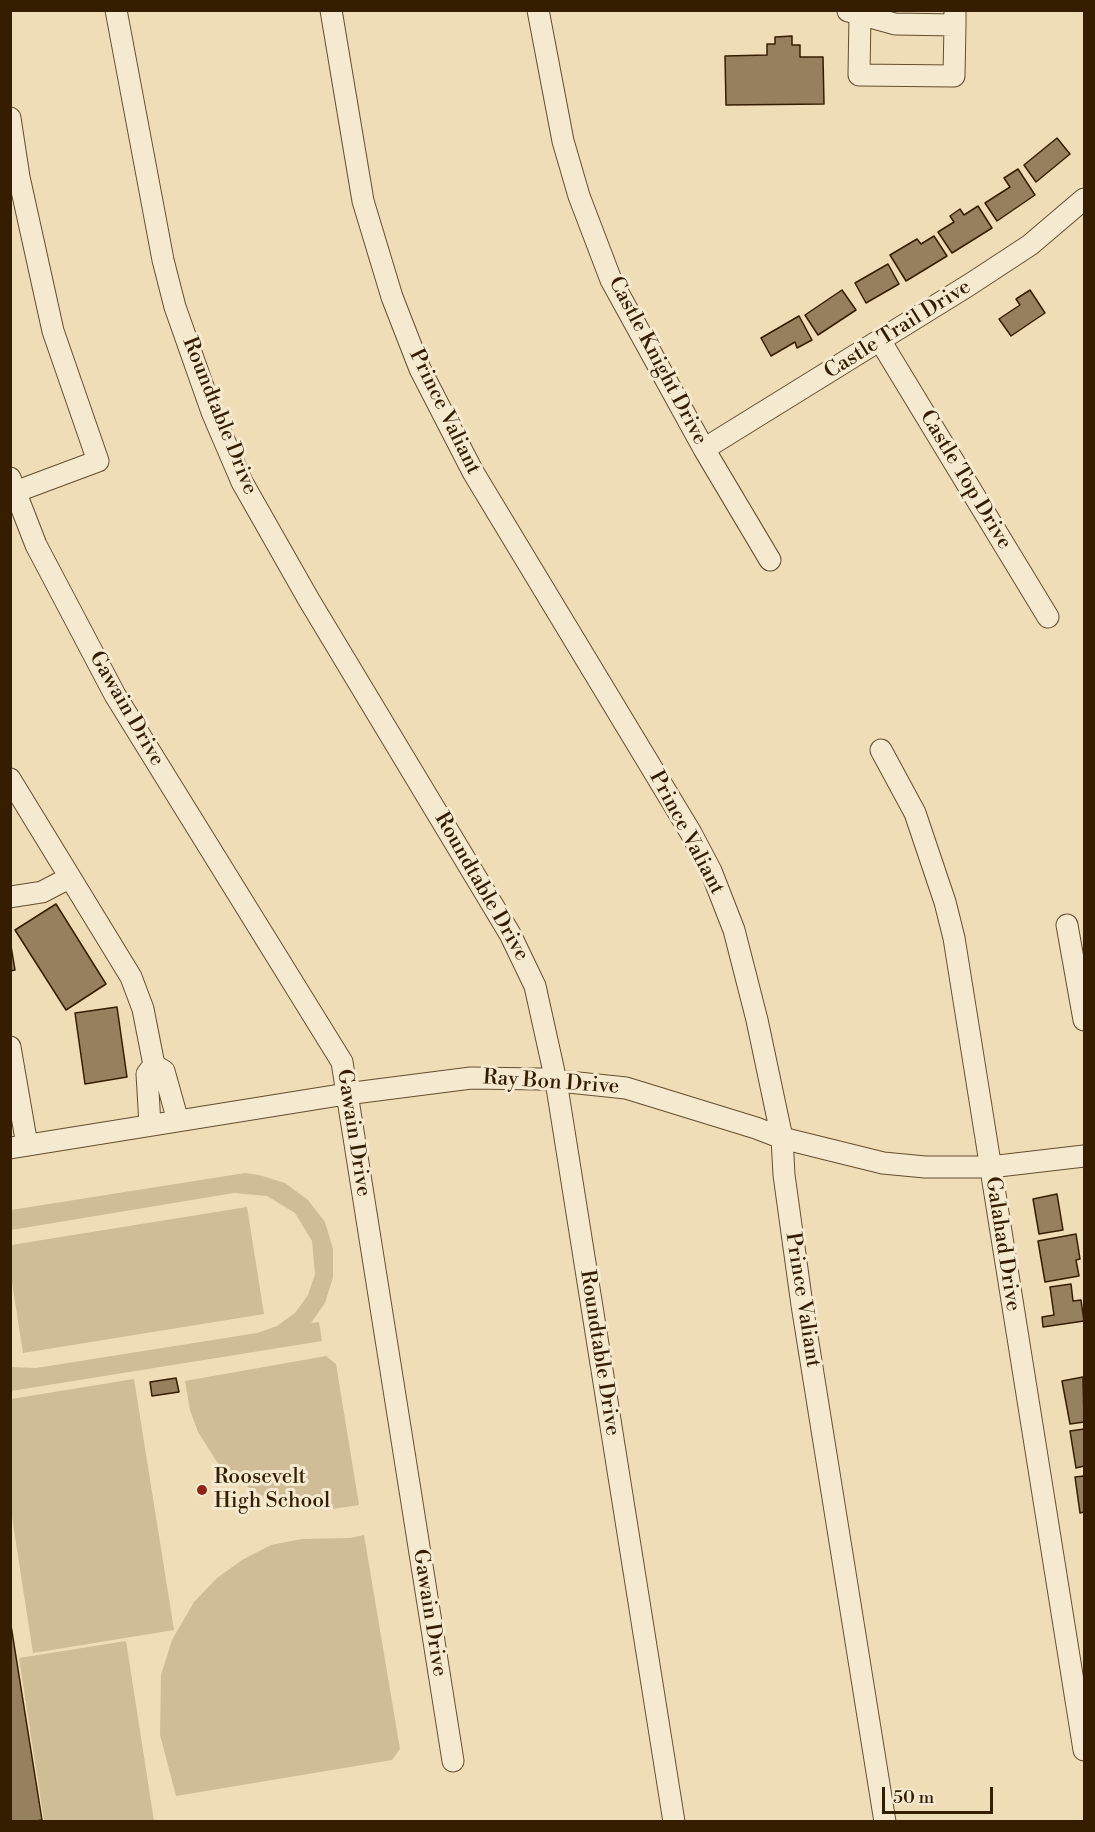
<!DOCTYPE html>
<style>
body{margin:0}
#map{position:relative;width:1095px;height:1832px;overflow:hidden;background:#efddb7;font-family:"Libre Bodoni",serif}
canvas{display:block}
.frame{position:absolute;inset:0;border:12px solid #351e00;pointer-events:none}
.scale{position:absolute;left:882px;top:1787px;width:111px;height:27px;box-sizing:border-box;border:3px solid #351e00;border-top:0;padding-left:8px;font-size:18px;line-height:21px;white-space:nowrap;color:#351e00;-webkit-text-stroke:4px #f5e9d0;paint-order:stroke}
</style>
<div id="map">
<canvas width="1095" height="1832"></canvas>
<div class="frame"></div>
<div class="scale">50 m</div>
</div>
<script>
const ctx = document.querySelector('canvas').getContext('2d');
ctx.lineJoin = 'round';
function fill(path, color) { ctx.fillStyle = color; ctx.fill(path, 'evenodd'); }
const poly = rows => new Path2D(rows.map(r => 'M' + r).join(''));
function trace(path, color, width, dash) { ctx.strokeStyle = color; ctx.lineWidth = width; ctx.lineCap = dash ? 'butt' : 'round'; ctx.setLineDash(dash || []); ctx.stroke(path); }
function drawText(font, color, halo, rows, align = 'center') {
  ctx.font = font + ' "Libre Bodoni",serif'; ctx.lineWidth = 6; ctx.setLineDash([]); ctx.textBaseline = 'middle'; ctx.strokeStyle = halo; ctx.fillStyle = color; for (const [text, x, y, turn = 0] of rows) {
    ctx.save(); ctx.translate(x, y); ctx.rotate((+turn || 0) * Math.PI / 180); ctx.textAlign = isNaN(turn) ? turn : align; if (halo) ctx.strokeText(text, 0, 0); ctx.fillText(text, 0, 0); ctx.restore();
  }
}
fill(poly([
 [245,1173,259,1175,285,1183,308,1200,325,1222,333,1249,333,1277,325,1303,311,1323,319,1322,322,1341,11,1391,11,1367,36,1368,257,1333,277,1326,295,1313,308,1295,315,1274,312,1241,295,1213,267,1196,234,1193,11,1230,11,1210],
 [247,1207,264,1314,23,1353,11,1276,11,1245],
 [326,1356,336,1364,359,1505,326,1510,295,1508,266,1498,240,1482,217,1462,198,1432,190,1410,185,1381],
 [134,1379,174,1630,33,1653,11,1511,11,1399],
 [364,1535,400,1749,392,1760,176,1796,160,1735,161,1675,172,1640,194,1602,217,1578,242,1560,271,1545,302,1539,350,1538],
 [126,1641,154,1821,44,1821,19,1658]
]), '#cfbd98');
const building = poly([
 [792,36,792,45,800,45,800,57,823,57,824,104,726,105,725,56,767,55,767,44,775,44,775,37,792,36],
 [1057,138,1070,154,1036,182,1024,165,1057,138],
 [1018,169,1035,195,997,221,985,203,1010,187,1004,178,1018,169],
 [978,206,992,228,952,253,938,232,954,222,950,216,960,209,964,215,978,206],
 [934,236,947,256,906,281,890,255,917,239,921,244,934,236],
 [888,264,899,284,866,303,855,283,888,264],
 [842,290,856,310,818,335,805,315,842,290],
 [1030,290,1045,313,1011,336,999,319,1020,305,1016,299,1030,290],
 [799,316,812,340,797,348,795,342,771,356,761,338,799,316],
 [56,904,106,984,66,1010,15,930,56,904],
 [10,940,15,970,10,971,10,940],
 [117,1007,127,1077,85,1084,75,1013,117,1007],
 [1057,1194,1063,1230,1039,1234,1033,1199,1057,1194],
 [1076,1234,1080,1259,1076,1260,1079,1276,1045,1282,1038,1241,1076,1234],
 [1071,1284,1073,1301,1081,1300,1084,1321,1043,1327,1042,1317,1054,1315,1050,1287,1071,1284],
 [1083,1377,1084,1422,1070,1424,1062,1381,1083,1377],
 [176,1378,179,1392,152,1396,150,1382,176,1378],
 [1084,1429,1084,1466,1076,1468,1070,1431,1084,1429],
 [1084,1476,1084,1512,1080,1513,1075,1477,1084,1476],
 [10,1619,42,1820,30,1822,10,1822,10,1619]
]);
fill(building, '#96815f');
trace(building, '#351e00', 1.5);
const minor = poly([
 [116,10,163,260,175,307,212,412,242,482,309,600,510,934,535,986,556,1081,674,1822],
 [331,10,363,201,392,297,420,369,473,472,691,833,711,871,734,930,757,1020,782,1138,784,1175,802,1305,885,1822],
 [538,10,563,141,579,196,611,280,704,449,770,560],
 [848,11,895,24,955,25,955,12],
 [860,14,859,75,954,76,955,25],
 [10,118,19,177,53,331,98,461,15,492],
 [881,342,1048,617],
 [704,449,969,285,1030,245,1084,199],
 [10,478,36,545,115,695,342,1062,453,1761],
 [881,750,915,813,945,902,954,938,1084,1750],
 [10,779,131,977,143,1009,154,1065,147,1074,150,1125],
 [10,897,42,892,69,878],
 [1067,925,1084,1020],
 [10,1047,27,1145],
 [154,1065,164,1071,178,1121],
 [10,1148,346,1094,471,1078,540,1079,626,1088,756,1128,782,1138,883,1163,925,1167,990,1167,1084,1156]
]);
trace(minor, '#644e2e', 23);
trace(minor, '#f5e9d0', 21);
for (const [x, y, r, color] of [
 [202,1490,6,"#8f2418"]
]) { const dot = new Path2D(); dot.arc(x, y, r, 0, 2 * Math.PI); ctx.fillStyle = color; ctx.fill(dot); trace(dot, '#f5e9d0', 2); }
drawText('21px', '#351e00', '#f5e9d0', [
 ["Castle Trail Drive",898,330,-32],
 ["Castle Knight Drive",657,361,62],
 ["Prince Valiant",444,412,64],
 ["Roundtable Drive",219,416,68],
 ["Castle Top Drive",965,480,59],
 ["Gawain Drive",126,709,60],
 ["Prince Valiant",686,833,62],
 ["Roundtable Drive",481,887,60],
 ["Ray Bon Drive",551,1083,4],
 ["Gawain Drive",353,1133,81],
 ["Galahad Drive",1002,1244,81],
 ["Prince Valiant",802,1300,81],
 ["Roundtable Drive",599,1353,81],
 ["Gawain Drive",429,1613,81]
]);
drawText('21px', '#351e00', '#f5e9d0', [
 ["Roosevelt",214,1478],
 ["High School",214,1502]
], 'left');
</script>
